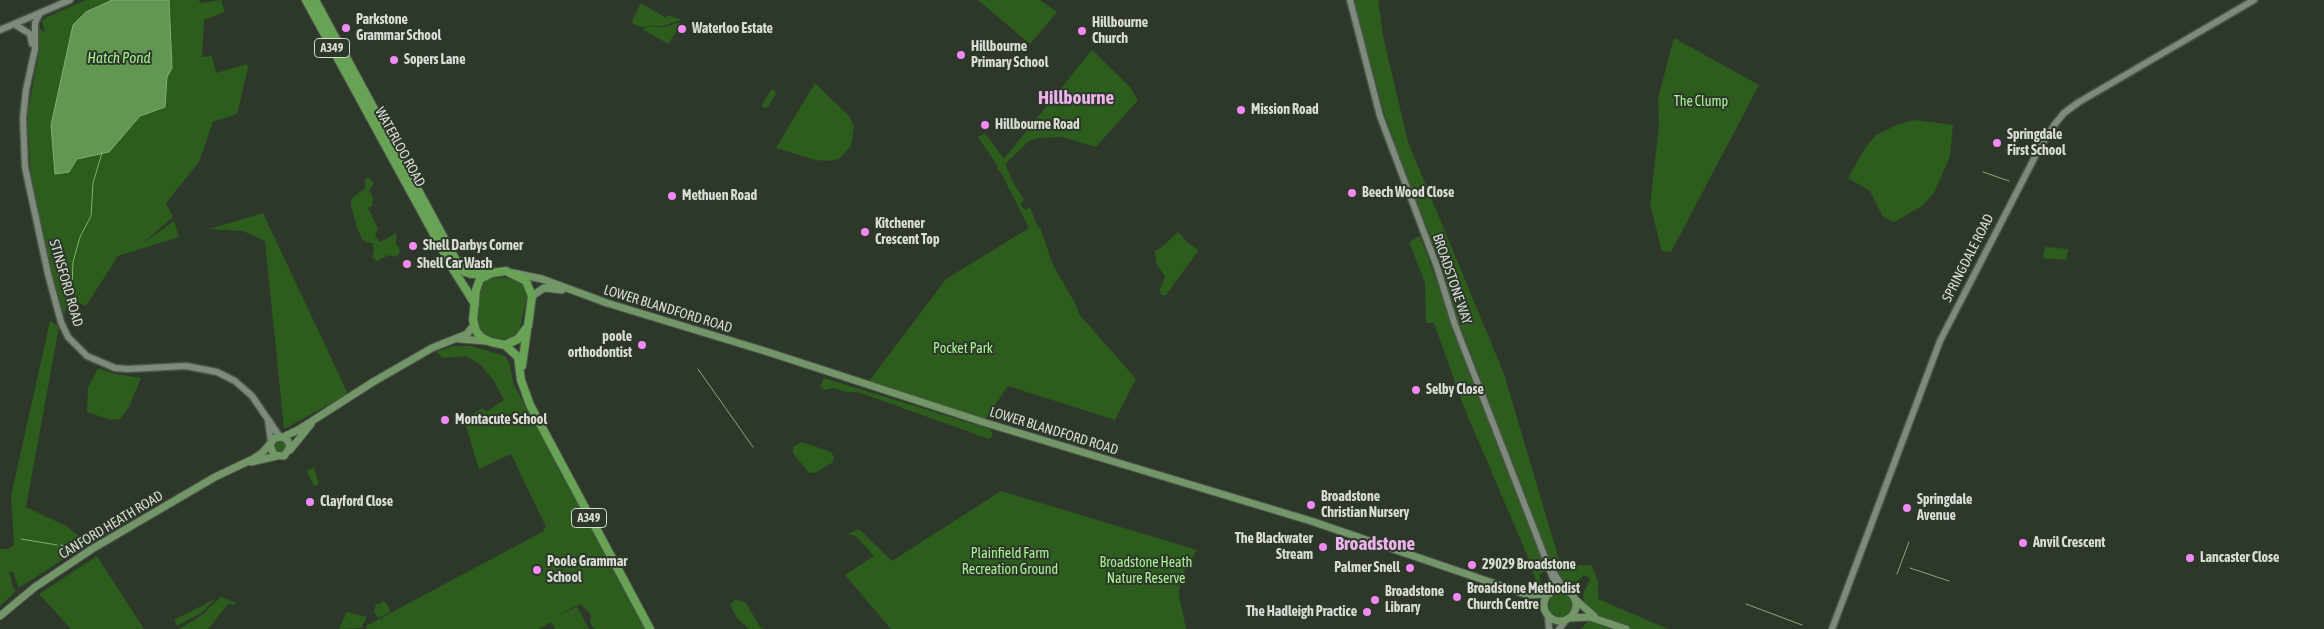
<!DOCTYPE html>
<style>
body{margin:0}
canvas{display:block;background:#2d372a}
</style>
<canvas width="2324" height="629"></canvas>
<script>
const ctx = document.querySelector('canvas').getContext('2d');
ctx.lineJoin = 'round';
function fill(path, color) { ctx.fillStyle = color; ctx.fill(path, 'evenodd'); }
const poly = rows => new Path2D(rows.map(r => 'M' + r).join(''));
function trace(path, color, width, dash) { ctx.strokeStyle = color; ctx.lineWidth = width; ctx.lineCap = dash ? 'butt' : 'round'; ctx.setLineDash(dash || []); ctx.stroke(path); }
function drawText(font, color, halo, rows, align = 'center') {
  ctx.font = font + ' "Asap Condensed",sans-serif'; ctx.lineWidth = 4; ctx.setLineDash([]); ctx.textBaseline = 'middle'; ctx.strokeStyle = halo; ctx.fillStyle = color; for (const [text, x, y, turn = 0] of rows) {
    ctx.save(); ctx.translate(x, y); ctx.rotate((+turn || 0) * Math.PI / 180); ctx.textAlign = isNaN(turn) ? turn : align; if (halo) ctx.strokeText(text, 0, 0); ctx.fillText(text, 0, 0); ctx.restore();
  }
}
fill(poly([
 [86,0,199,0,200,3,221,0,225,12,204,20,202,57,212,56,216,73,247,64,248,68,237,114,213,122,199,162,166,203,173,217,142,244,174,221,179,237,118,256,86,306,69,298,64,315,47,255,31,177,27,116,39,53,37,53,38,27,45,33,42,21,47,17],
 [978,0,1040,0,1057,12,1030,44],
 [1354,0,1378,0,1383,36,1408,142,1504,374,1558,556,1563,566,1591,565,1598,581,1598,599,1668,629,1581,629,1588,621,1590,612,1584,602,1583,594,1590,579,1585,575,1577,581,1569,583,1562,580,1548,556,1526,501,1411,192,1383,109],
 [641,3,666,18,668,15,682,20,662,26,641,27,633,24,632,21],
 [677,23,682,23,668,44,642,29,647,27,664,27],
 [1674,38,1759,85,1671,252,1662,251,1650,205,1659,125,1658,98],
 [1092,50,1130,87,1138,100,1096,147,1062,137,1038,138,1029,141,1005,164,1015,186,1024,199,1021,205,1025,210,1030,207,1038,228,1040,227,1053,265,1076,305,1079,314,1136,379,1115,420,1008,386,984,421,869,381,946,279,1029,228,1000,171,998,171,997,165,978,137,985,133,1004,159],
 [815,83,849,116,854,126,851,146,839,159,827,161,816,160,776,148],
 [772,89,775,90,776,94,768,107,763,108,762,104],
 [1914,120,1953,125,1950,156,1934,193,1922,206,1894,222,1883,217,1870,191,1848,178,1865,148,1876,135,1897,125],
 [368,177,374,183,369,191,373,197,372,206,368,208,378,229,375,235,380,242,397,233,396,244,400,249,399,254,395,257,389,255,377,261,372,258,374,250,372,243,368,243,362,239,357,228,351,205,351,199,365,188,365,180],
 [263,213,348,394,284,429,265,241,243,231,210,229],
 [1178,232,1189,244,1199,250,1166,295,1161,295,1160,289,1165,277,1156,263,1155,251,1162,247],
 [1420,236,1499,451,1548,570,1539,575,1543,589,1539,590,1527,555,1463,405,1434,323,1426,323,1425,283,1409,242],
 [2045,247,2068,249,2066,260,2043,258],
 [459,256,481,264,517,270,473,269,464,264],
 [491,277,518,279,524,284,528,293,519,332,508,340,486,336,477,325,478,292,482,281],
 [50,321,59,327,26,507,66,526,88,543,19,588,13,572,9,572,13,587,16,591,0,606,0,549,8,549,14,545,11,496],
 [454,346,471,346,505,356,510,364,513,383,645,629,595,629,590,623,591,614,580,604,555,617,577,607,589,629,555,629,551,622,539,629,367,629,366,626,544,531,543,529,546,527,511,454,479,469,464,420,482,408,487,411,504,400,494,381,480,364,466,356,443,358,436,352],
 [98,368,115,374,141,378,129,407,120,419,111,420,87,412,88,388],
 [824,378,989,429,992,432,992,436,989,439,858,392,847,392,833,388,825,390,820,386],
 '274 446a6 6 0 1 1 12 0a6 6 0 1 1-12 0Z',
 [802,442,831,452,834,457,833,462,817,472,809,473,793,453,793,447],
 [314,467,319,484,314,486,307,471],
 [1001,491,1197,550,1185,570,1180,583,1179,595,1186,629,891,629,845,575,874,556,856,536,848,534,859,529,892,561],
 [97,556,144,629,71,629,39,594],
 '1549 605a12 12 0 1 1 24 0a12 12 0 1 1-24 0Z',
 [221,597,236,603,234,605,228,604,208,629,179,629,202,615],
 [217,598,201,613,177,626,174,620],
 [736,599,746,603,760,627,764,629,749,629,737,618,730,605],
 [381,600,387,604,390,612,378,618,374,612,376,604,381,604],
 [347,612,367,617,361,628,339,629]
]), '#2c5d1c');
const water = poly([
 [112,0,169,0,172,68,167,77,165,107,140,116,109,152,77,159,69,172,55,174,51,125,73,25,86,12,112,0]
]);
fill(water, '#619752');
trace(water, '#84ac79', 1);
trace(poly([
 [1983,172,2009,181],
 [72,287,73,262,80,237,91,216,93,183,102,153],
 [698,369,753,447],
 [21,539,57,545],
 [61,545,71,549],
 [1910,568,1949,581],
 [1897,574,1909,542],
 [1746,604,1802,625]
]), '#84ac79', 1);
const tertiary = poly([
 [1350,0,1380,116,1437,267,1455,325,1553,578,1554,586,1551,592],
 [40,13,35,23,35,49,26,90,23,118,25,167,48,274,61,322,68,337,87,356,115,368,128,369,186,366,217,372,235,381,252,396,280,437],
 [14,24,30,34,32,44],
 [0,30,70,0],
 [268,420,271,442],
 [1554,573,1564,589],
 [1548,615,1549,629],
 [1559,629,1566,620],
 [1832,629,1940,341,2040,147,2055,124,2064,113,2079,102,2254,0]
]);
const secondary = poly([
 [513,273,542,279,607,303,768,352,986,423,1311,521,1528,595,1549,594],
 [532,296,544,288,562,290],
 [459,339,486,341],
 [270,445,274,455,284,456,290,447,288,441,283,437],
 [290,450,311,424],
 [251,462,277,456],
 '1544 605a16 16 0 1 1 32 0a16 16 0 1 1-32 0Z',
 [1576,600,1594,616],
 [0,616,35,587,92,549,215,477,253,459,263,452,275,438,283,437,298,430,373,382,432,348,467,334,474,325],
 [1570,618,1590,617,1626,629]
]);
const primary = poly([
 [306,0,453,269,475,304],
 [315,0,458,264,465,272,471,274,492,273],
 [506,271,526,281,532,296,528,326,518,339,505,345,491,342,482,338,476,331,473,320,476,290,480,279,492,273,506,271],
 [505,345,518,357,521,380,530,405,650,629],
 [522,366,527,330]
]);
trace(tertiary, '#4b5449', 9);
trace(secondary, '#4b5449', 9);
trace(primary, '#4b5449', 10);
trace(tertiary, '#7e8a7b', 6);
trace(secondary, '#739668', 7);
trace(primary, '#68a255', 8);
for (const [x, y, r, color] of [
 [346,28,5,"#f18af4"],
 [682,29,5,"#f18af4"],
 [1082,31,5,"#f18af4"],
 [961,55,5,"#f18af4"],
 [394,60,5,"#f18af4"],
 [1241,110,5,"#f18af4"],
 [985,125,5,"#f18af4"],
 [1997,143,5,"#f18af4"],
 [1352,193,5,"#f18af4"],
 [672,196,5,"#f18af4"],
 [865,232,5,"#f18af4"],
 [413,246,5,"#f18af4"],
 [407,264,5,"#f18af4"],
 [642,345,5,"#f18af4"],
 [1416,390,5,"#f18af4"],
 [445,420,5,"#f18af4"],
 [310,502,5,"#f18af4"],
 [1311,505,5,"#f18af4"],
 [1907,508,5,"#f18af4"],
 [2023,543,5,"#f18af4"],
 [1323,547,5,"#f18af4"],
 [2190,558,5,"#f18af4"],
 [1472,565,5,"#f18af4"],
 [1410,568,5,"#f18af4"],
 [537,570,5,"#f18af4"],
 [1457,597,5,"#f18af4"],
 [1375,600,5,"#f18af4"],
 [1367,612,5,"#f18af4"]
]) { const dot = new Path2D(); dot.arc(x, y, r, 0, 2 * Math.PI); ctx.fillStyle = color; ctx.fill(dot); trace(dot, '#2d372a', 2); }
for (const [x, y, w] of [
 [332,48,35],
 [589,518,35]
]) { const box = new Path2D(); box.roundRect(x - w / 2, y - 9.5, w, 19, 4); ctx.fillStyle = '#2d372a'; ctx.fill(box); trace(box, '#d7ddd5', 1); }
drawText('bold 12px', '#d7ddd5', null, [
 ["A349",332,48],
 ["A349",589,518]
]);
drawText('bold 14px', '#d7ddd5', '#2d372a', [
 ["Parkstone",356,20],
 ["Grammar School",356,36],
 ["Hillbourne",1092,23],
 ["Church",1092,39],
 ["Waterloo Estate",692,29],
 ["Hillbourne",971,47],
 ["Primary School",971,63],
 ["Sopers Lane",404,60],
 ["Mission Road",1251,110],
 ["Hillbourne Road",995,125],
 ["Springdale",2007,135],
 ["First School",2007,151],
 ["Beech Wood Close",1362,193],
 ["Methuen Road",682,196],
 ["Kitchener",875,224],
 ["Crescent Top",875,240],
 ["Shell Darbys Corner",423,246],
 ["Shell Car Wash",417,264],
 ["poole",632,337,"right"],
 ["orthodontist",632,353,"right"],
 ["Selby Close",1426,390],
 ["Montacute School",455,420],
 ["Broadstone",1321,497],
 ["Christian Nursery",1321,513],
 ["Springdale",1917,500],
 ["Avenue",1917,516],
 ["Clayford Close",320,502],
 ["The Blackwater",1313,539,"right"],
 ["Stream",1313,555,"right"],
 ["Anvil Crescent",2033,543],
 ["Lancaster Close",2200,558],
 ["Poole Grammar",547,562],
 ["School",547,578],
 ["29029 Broadstone",1482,565],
 ["Palmer Snell",1400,568,"right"],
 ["Broadstone Methodist",1467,589],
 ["Church Centre",1467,605],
 ["Broadstone",1385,592],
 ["Library",1385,608],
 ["The Hadleigh Practice",1357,612,"right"]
], 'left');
drawText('14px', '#a8f294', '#2d372a', [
 ["The Clump",1701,102],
 ["Pocket Park",963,349],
 ["Plainfield Farm",1010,554],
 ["Recreation Ground",1010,570],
 ["Broadstone Heath",1146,563],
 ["Nature Reserve",1146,579]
]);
drawText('14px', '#d7ddd5', '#2d372a', [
 ["WATERLOO ROAD",400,147,61],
 ["SPRINGDALE ROAD",1968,258,-63],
 ["BROADSTONE WAY",1452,279,71],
 ["STINSFORD ROAD",66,283,74],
 ["LOWER BLANDFORD ROAD",668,309,17],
 ["LOWER BLANDFORD ROAD",1054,431,17],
 ["CANFORD HEATH ROAD",111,525,-31]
]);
drawText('italic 15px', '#a4ed90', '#2d372a', [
 ["Hatch Pond",119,58]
]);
drawText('bold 19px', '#ebb2eb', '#2d372a', [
 ["Hillbourne",1076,98],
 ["Broadstone",1375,544]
]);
</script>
